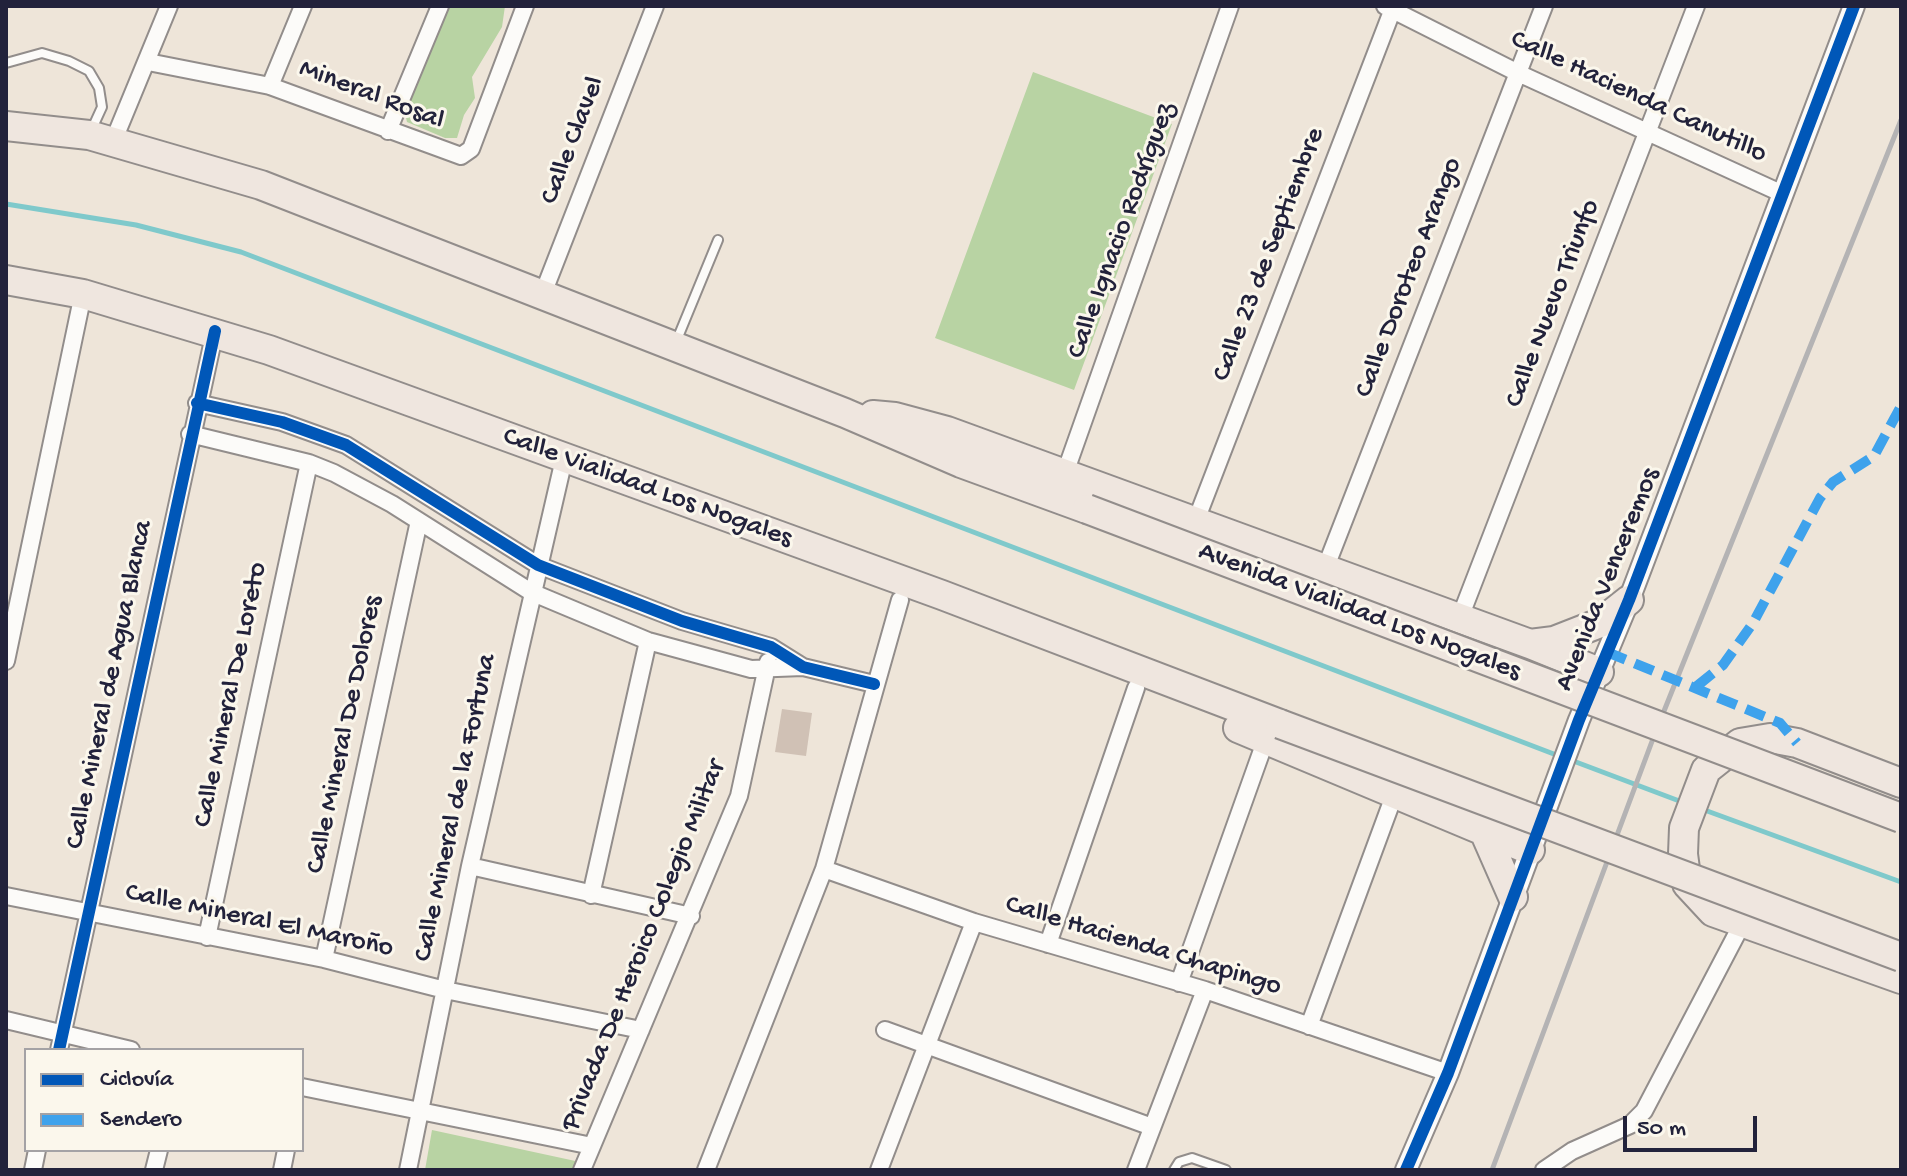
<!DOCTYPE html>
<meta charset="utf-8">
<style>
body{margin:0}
#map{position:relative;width:1907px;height:1176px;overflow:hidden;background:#eee5d9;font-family:"Gochi Hand",sans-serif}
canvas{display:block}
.frame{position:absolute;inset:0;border:8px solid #22223b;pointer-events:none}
.legend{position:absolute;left:24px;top:1048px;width:280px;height:104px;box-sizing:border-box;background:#fbf7ec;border:2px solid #a4a2a5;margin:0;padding:10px 14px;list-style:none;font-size:24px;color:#22223b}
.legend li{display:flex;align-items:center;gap:16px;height:40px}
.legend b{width:40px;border:2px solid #a4a2a5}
.scale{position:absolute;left:1623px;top:1116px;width:134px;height:36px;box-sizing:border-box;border:4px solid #22223b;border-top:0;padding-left:10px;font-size:24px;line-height:28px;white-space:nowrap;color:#22223b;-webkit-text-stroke:6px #fbf7ec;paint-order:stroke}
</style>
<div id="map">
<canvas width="1907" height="1176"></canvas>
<div class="frame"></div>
<ul class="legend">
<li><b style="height:10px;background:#0057b8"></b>Ciclovía</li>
<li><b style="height:10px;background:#3ea2ec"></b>Sendero</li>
</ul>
<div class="scale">50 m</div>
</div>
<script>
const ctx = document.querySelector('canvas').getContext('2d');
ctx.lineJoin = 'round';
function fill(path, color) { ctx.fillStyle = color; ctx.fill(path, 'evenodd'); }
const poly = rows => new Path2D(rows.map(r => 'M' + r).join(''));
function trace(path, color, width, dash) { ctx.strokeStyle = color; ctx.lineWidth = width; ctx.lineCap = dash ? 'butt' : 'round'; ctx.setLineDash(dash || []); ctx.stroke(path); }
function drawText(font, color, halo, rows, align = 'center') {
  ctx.font = font + ' "Gochi Hand",sans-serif'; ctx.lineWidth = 6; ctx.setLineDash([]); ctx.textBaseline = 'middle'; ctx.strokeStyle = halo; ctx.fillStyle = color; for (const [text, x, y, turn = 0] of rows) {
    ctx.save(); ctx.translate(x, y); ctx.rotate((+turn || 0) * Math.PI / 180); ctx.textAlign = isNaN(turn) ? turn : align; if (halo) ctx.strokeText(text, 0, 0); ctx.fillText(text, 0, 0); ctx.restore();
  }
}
fill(poly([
 [449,6,505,6,502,27,472,77,475,98,464,115,457,138,445,138,407,122,405,113],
 [1033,72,1172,124,1074,390,935,338],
 [432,1130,580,1162,577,1170,425,1170]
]), '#b8d3a3');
trace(poly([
 [6,204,136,225,241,252,1559,756],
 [1568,759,1682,802],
 [1699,808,1901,882]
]), '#7fc9cb', 5);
fill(poly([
 [782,709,812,713,806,756,775,752]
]), '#d0c1b5');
const service = poly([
 [6,63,42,53,69,61,89,71,99,88,102,107,91,131],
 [676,342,718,240],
 [1174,1170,1179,1162,1192,1158,1226,1170]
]);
const minor = poly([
 [1385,6,1518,73,1783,194],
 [148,62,270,86,461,156,471,149,525,6],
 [270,86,303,6],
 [388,131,440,6],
 [113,142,169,6],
 [542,296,655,6],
 [197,403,282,422,346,445,538,565,682,621,771,647,803,667,874,684],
 [190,434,309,463,334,473,392,504,531,592,648,641,751,669,803,667],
 [1065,473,1230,6],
 [1195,523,1394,6],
 [1325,569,1544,6],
 [1459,620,1696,6],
 [6,661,83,294],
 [470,866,691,916],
 [824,869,974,922,1205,990,1448,1073],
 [591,895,648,641],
 [6,896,324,959,445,990,641,1030],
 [207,937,309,463],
 [1048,944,1136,688],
 [324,959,419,521],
 [1179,983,1266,739],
 [6,1020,131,1050],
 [1309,1026,1395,793],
 [885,1030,1152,1127],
 [59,1050,215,331],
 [302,1087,592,1146],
 [33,1170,37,1150],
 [154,1170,159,1150],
 [282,1170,286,1150],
 [408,1170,470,866,564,459],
 [582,1170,739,796,768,662],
 [706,1170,824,869,900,600],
 [879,1170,974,922],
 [1136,1170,1205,990],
 [1544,1170,1572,1151,1630,1125,1644,1111,1742,924]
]);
const tertiary = poly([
 [1406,1170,1448,1073,1579,720,1629,600,1854,6]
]);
const trunk = poly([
 [6,126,89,135,261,185,845,413,961,463,1087,509],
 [6,280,83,294,269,350,942,595,1280,724],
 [873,415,895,417,947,431,1530,644,1554,641,1600,623,1629,600],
 [1530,644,1599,672],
 [1238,728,1484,831,1513,897],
 [1901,783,1797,743,1770,738,1740,743,1706,770,1684,828,1683,854,1687,884,1713,912,1901,979],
 [1484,831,1530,850]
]);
trace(service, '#928d8b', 12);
trace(minor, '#928d8b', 20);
trace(tertiary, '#928d8b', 24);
trace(trunk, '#928d8b', 32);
trace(service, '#fcfbf9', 8);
trace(minor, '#fcfbf9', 16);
trace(tertiary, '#fcfbf9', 20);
trace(trunk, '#efe6df', 28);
trace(poly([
 [1492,1170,1654,736,1901,120]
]), '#b4b3b4', 5);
const trunkBridge = poly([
 [1087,509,1901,818],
 [1280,724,1901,957]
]);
trace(trunkBridge, '#928d8b', 32, []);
trace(trunkBridge, '#efe6df', 28);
trace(poly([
 [1607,652,1780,723,1797,743],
 [1697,686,1723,665,1753,623,1820,498,1833,482,1874,456,1901,406]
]), '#3ea2ec', 10, [20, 10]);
trace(poly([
 [197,403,282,422,346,445,538,565,682,621,771,647,803,667,874,684],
 [59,1050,215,331],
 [1406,1170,1448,1073,1579,720,1629,600,1854,6]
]), '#0057b8', 12);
drawText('28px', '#22223b', '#fbf7ec', [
 ["Mineral Rosal",371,96,21],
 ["Calle Hacienda Canutillo",1638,98,25],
 ["Calle Clavel",574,141,-69],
 ["Calle Ignacio Rodríguez",1123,231,-70],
 ["Calle 23 de Septiembre",1270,255,-69],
 ["Calle Doroteo Arango",1410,278,-69],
 ["Calle Nuevo Triunfo",1554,304,-69],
 ["Calle Vialidad Los Nogales",647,489,20],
 ["Avenida Venceremos",1609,580,-68],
 ["Avenida Vialidad Los Nogales",1359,613,21],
 ["Calle Mineral de Agua Blanca",111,685,-78],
 ["Calle Mineral De Loreto",232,695,-78],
 ["Calle Mineral De Dolores",346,735,-78],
 ["Calle Mineral de la Fortuna",457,808,-78],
 ["Calle Mineral El Maroño",259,922,12],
 ["Privada De Heroico Colegio Militar",645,946,-68],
 ["Calle Hacienda Chapingo",1143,947,17]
]);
</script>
